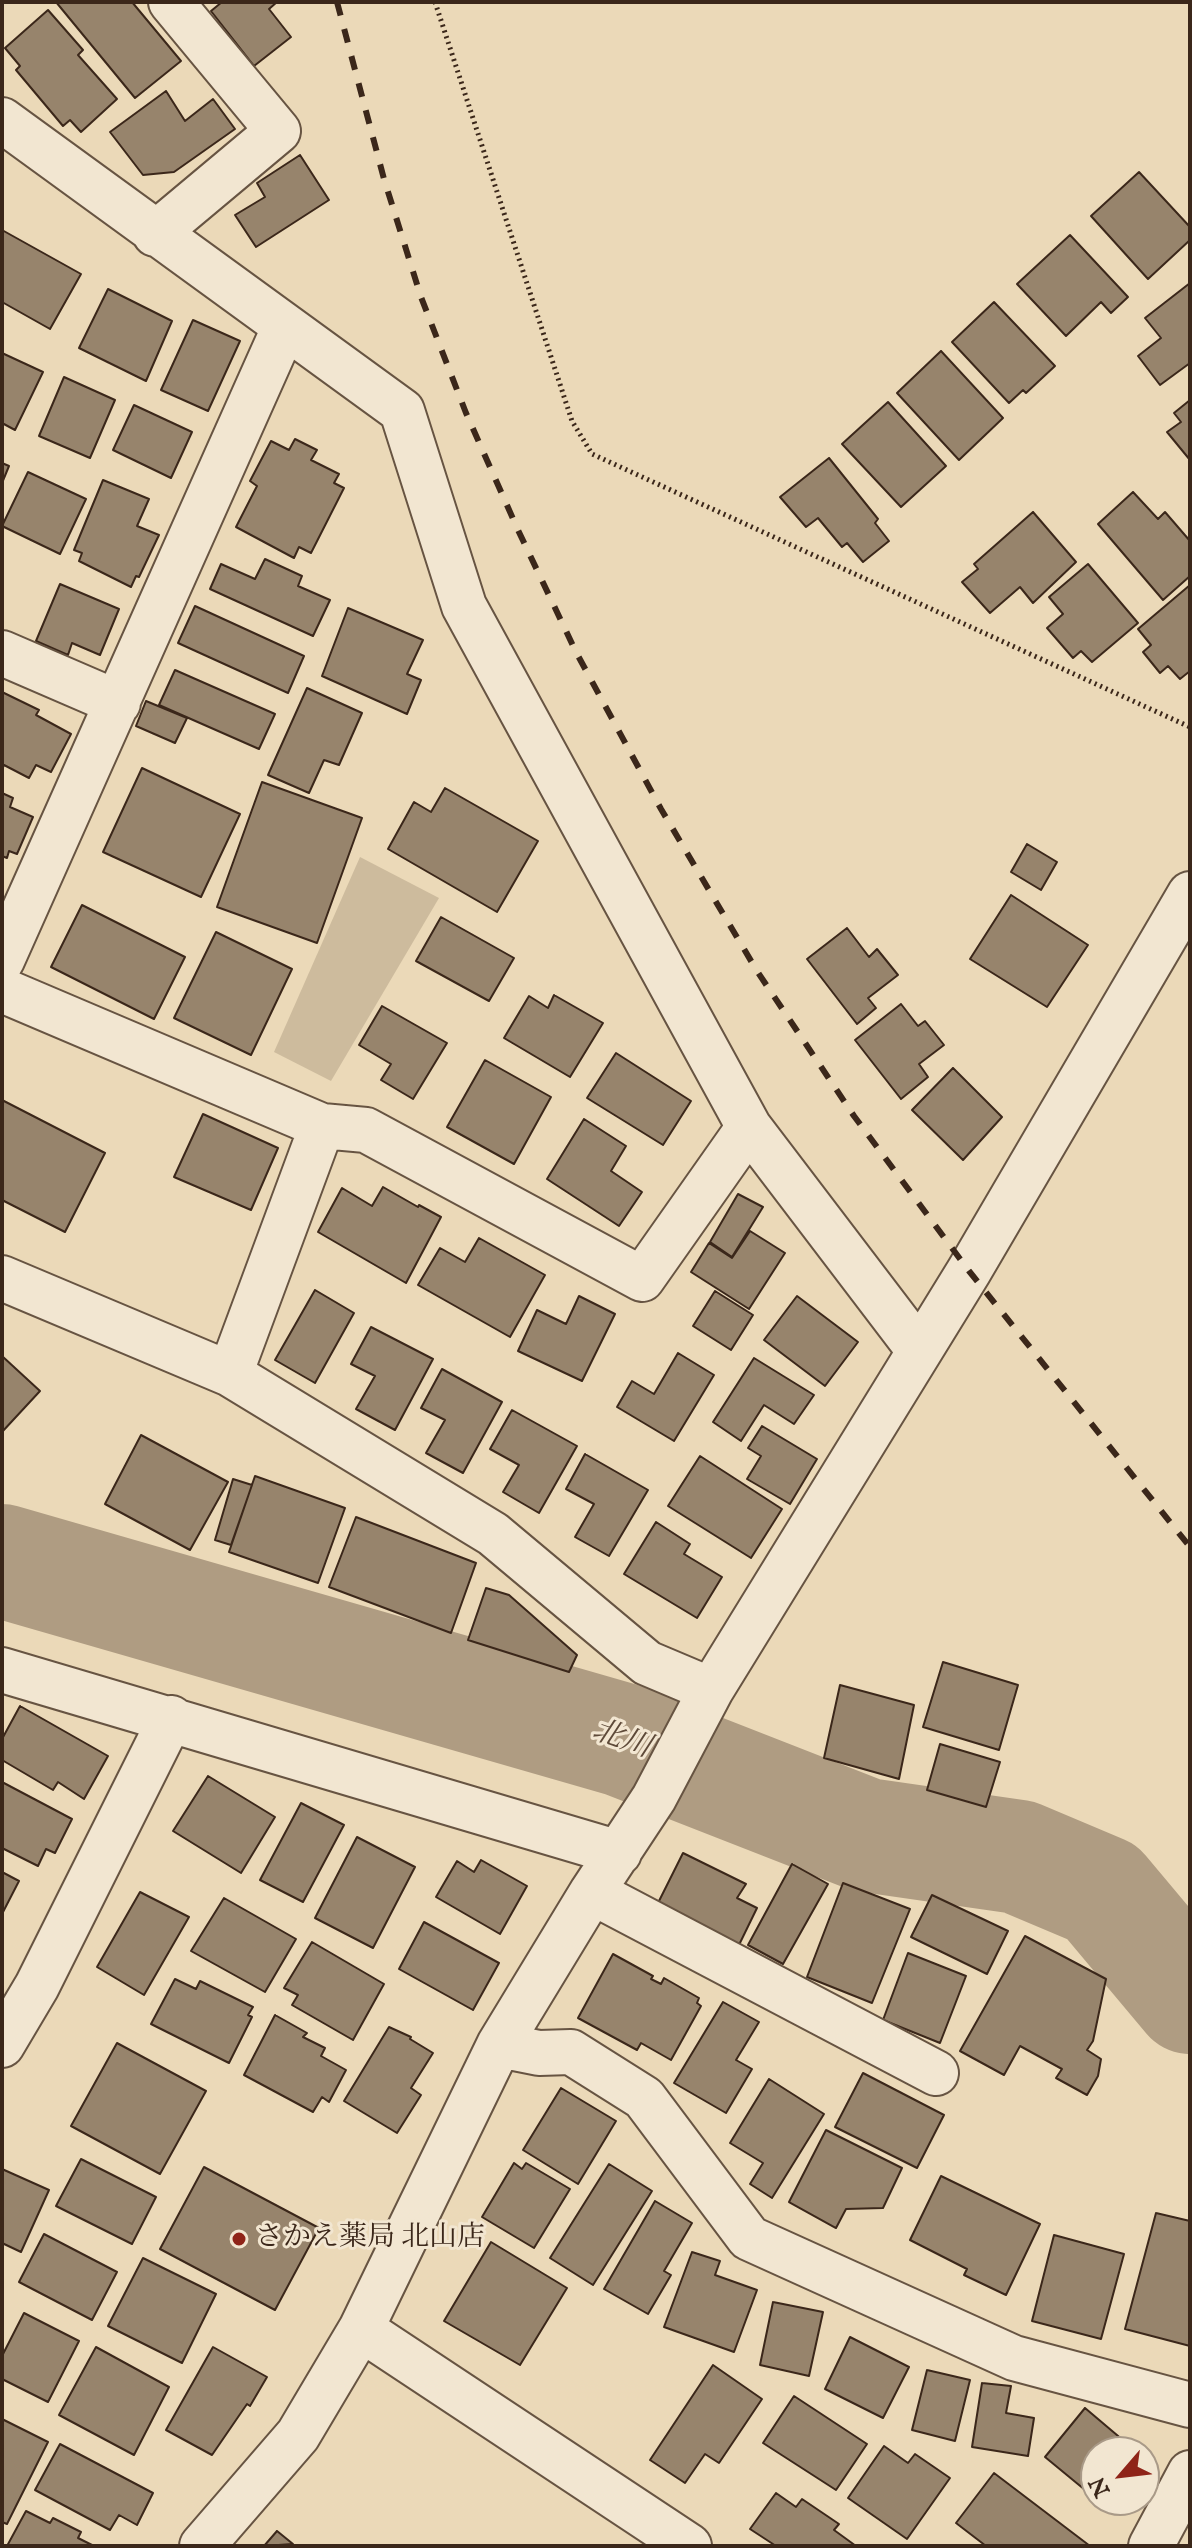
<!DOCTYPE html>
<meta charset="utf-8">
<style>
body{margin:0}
#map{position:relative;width:1192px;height:2548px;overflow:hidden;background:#ebd9b8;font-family:"IM FELL English",serif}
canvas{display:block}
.frame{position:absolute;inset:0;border:4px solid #3b271a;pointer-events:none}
.north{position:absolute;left:1080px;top:2436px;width:80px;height:80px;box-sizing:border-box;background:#f2e6d1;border:2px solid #a99a88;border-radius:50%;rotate:242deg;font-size:22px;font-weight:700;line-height:32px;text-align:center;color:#3b271a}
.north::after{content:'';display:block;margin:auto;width:28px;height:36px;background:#8f2418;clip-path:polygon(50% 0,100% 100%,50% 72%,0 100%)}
</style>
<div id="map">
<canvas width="1192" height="2548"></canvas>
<div class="frame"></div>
<div class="north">N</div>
</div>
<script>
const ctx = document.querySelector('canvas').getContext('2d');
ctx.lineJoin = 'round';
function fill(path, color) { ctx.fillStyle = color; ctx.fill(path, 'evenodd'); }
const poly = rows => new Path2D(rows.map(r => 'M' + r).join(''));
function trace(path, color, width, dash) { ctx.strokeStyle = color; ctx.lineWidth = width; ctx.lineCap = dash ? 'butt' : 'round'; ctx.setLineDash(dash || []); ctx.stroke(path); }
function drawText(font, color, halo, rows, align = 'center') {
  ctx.font = font + ' "IM FELL English","Noto Serif JP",serif'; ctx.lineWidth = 6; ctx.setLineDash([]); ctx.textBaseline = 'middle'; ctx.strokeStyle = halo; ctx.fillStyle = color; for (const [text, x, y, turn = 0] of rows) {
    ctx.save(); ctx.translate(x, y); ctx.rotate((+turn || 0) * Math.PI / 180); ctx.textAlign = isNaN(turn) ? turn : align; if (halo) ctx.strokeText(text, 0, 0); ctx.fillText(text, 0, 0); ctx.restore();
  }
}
fill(poly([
 [360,857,439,898,331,1081,274,1052]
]), '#cdbb9d');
trace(poly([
 [2,1561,623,1740,866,1835,1019,1857,1102,1892,1190,1997]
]), '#af9c82', 114);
const building = poly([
 [56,2,132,2,181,61,135,98,56,2],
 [222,2,277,2,269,9,291,37,254,66,211,11,222,2],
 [48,10,83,50,78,55,117,99,81,132,70,120,63,126,16,70,20,66,5,48,48,10],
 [166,91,185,121,213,99,235,129,174,172,143,175,110,132,166,91],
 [300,155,329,200,256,247,235,215,265,197,257,183,300,155],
 [1139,172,1190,227,1190,240,1148,279,1091,216,1139,172],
 [2,230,81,274,50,329,2,302,2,230],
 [1070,235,1128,297,1111,313,1101,302,1066,336,1017,284,1070,235],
 [1190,283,1190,363,1160,385,1138,356,1161,338,1145,318,1190,283],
 [108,289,172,321,146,381,79,348,108,289],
 [994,302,1055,366,1026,393,1023,390,1009,403,952,342,994,302],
 [193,320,240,341,208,411,161,390,193,320],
 [941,351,1003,418,959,460,897,393,941,351],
 [2,353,43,372,15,430,2,423,2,353],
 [64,377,115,400,90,458,39,436,64,377],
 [1190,400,1190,460,1167,432,1181,422,1174,413,1190,400],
 [888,402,946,466,901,507,842,444,888,402],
 [134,405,192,432,171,478,113,450,134,405],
 [295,439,317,450,311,460,339,474,334,483,344,488,311,553,299,547,294,558,236,527,257,486,250,481,271,441,289,450,295,439],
 [829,458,878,519,875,523,889,541,863,562,847,543,842,547,818,518,806,527,780,497,829,458],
 [2,463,9,466,2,483,2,463],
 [28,472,86,499,60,554,2,526,28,472],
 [103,480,149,499,137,526,159,535,139,577,136,576,131,587,79,561,82,553,74,550,103,480],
 [1133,492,1158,519,1165,512,1190,541,1190,576,1163,600,1098,524,1133,492],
 [1033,512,1076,562,1033,603,1020,587,990,613,962,582,978,569,974,564,1033,512],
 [265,559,302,576,298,586,330,600,313,636,210,589,221,564,255,579,265,559],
 [1088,564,1138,623,1092,662,1081,651,1073,658,1047,628,1063,614,1049,597,1088,564],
 [60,584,119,609,100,655,72,643,68,655,36,641,60,584],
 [1190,585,1190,671,1180,679,1168,666,1160,673,1143,652,1151,645,1138,629,1190,585],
 [195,606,304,656,288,693,178,643,195,606],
 [348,608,423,640,407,674,421,680,407,714,322,676,348,608],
 [175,670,275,714,259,749,159,705,175,670],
 [307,688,362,713,339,765,324,760,309,793,268,775,307,688],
 [2,692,39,710,36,715,71,734,51,772,36,765,29,778,4,765,2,770,2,692],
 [146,701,187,718,175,743,136,726,146,701],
 [142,768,240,814,201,897,103,852,142,768],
 [262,782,362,818,317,943,217,907,262,782],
 [445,788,538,841,497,912,388,849,414,802,431,812,445,788],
 [2,793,13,798,10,807,33,817,17,854,9,851,7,858,2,856,2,793],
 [1027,844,1057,862,1041,890,1011,872,1027,844],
 [1011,895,1088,945,1047,1007,970,959,1011,895],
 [82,905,185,957,154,1019,51,967,82,905],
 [441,917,514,958,489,1001,416,961,441,917],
 [847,928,869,957,877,949,898,975,868,998,876,1008,857,1024,807,959,847,928],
 [216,932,292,969,251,1055,174,1018,216,932],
 [554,995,603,1023,570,1077,504,1038,529,996,548,1008,554,995],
 [901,1004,918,1026,925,1021,944,1045,919,1064,928,1077,901,1099,855,1040,901,1004],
 [382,1006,447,1043,413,1099,381,1080,391,1064,359,1045,382,1006],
 [616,1053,691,1101,663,1145,587,1098,616,1053],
 [485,1060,551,1097,514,1164,447,1127,485,1060],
 [953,1068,1002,1117,963,1160,912,1110,953,1068],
 [2,1100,105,1153,65,1232,2,1200,2,1100],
 [203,1114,278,1148,251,1210,174,1177,203,1114],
 [584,1119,626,1146,611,1171,642,1192,619,1226,547,1179,584,1119],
 [383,1187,418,1207,419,1205,441,1217,406,1283,318,1232,342,1188,372,1206,383,1187],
 [738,1194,763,1207,732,1257,710,1242,738,1194],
 [750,1231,785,1253,749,1309,691,1272,709,1243,732,1258,750,1231],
 [479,1238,545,1275,510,1337,418,1285,440,1248,465,1262,479,1238],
 [315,1290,354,1313,315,1383,275,1360,315,1290],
 [715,1291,753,1315,731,1350,693,1326,715,1291],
 [579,1296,615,1314,582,1381,518,1351,537,1310,566,1324,579,1296],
 [797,1296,858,1342,825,1386,764,1340,797,1296],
 [371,1327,433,1359,395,1430,356,1409,375,1376,351,1364,371,1327],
 [678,1353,714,1375,674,1441,617,1407,632,1381,654,1394,678,1353],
 [2,1356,40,1391,2,1432,2,1356],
 [754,1358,814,1395,794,1424,764,1405,741,1441,713,1422,754,1358],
 [442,1369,502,1402,463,1473,426,1453,445,1420,421,1408,442,1369],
 [512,1410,577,1446,539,1513,503,1492,519,1465,490,1449,512,1410],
 [762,1426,817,1459,790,1504,747,1479,761,1456,748,1448,762,1426],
 [141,1435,228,1482,190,1550,105,1504,141,1435],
 [585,1454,648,1490,609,1556,575,1537,594,1504,566,1489,585,1454],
 [700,1456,782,1509,751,1558,668,1506,700,1456],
 [255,1476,345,1508,318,1583,229,1552,255,1476],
 [233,1479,252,1485,231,1545,215,1540,233,1479],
 [356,1517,476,1563,451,1633,329,1587,356,1517],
 [656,1522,690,1544,684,1554,722,1577,697,1618,624,1574,656,1522],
 [486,1588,509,1595,577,1655,569,1672,468,1640,486,1588],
 [943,1662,1018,1685,999,1750,923,1727,943,1662],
 [840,1685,914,1705,899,1779,824,1758,840,1685],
 [20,1706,108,1756,84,1799,58,1782,53,1790,2,1760,2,1739,20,1706],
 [940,1744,1000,1762,986,1807,927,1790,940,1744],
 [208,1776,275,1817,241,1873,173,1831,208,1776],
 [2,1782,72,1819,55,1853,46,1849,38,1866,2,1848,2,1782],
 [301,1803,344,1825,303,1902,260,1880,301,1803],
 [357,1837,415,1867,373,1948,315,1918,357,1837],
 [683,1853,746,1884,737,1898,757,1908,737,1949,656,1907,683,1853],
 [481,1860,527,1886,500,1934,436,1897,457,1861,474,1872,481,1860],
 [792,1864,828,1884,783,1964,748,1945,792,1864],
 [2,1872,19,1881,2,1914,2,1872],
 [843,1883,910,1909,872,2003,807,1977,843,1883],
 [140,1892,189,1917,144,1995,97,1967,140,1892],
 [932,1895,1008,1931,987,1974,911,1937,932,1895],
 [224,1898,296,1939,265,1992,191,1951,224,1898],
 [424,1922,499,1963,473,2010,399,1969,424,1922],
 [1025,1936,1106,1979,1093,2041,1087,2050,1101,2059,1098,2076,1087,2095,1056,2078,1062,2069,1020,2046,1004,2075,960,2051,1025,1936],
 [312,1942,384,1984,353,2040,292,2005,298,1995,284,1988,312,1942],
 [908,1953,966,1976,940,2043,883,2020,908,1953],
 [613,1954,653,1976,651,1979,661,1984,664,1978,699,1998,697,2003,701,2006,671,2060,641,2043,637,2050,578,2018,613,1954],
 [175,1979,196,1989,200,1981,253,2007,248,2015,252,2017,229,2063,151,2024,175,1979],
 [723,2002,759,2022,736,2060,752,2069,726,2113,674,2083,723,2002],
 [275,2015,307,2033,303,2037,325,2048,321,2056,346,2070,329,2102,322,2097,313,2112,244,2075,275,2015],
 [389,2027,411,2037,410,2039,433,2053,411,2088,421,2095,397,2133,344,2101,389,2027],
 [117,2043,206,2091,160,2174,71,2126,117,2043],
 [863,2073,944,2115,917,2168,835,2127,863,2073],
 [769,2079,824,2114,772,2198,750,2184,763,2163,730,2143,769,2079],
 [561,2088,616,2121,578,2184,523,2150,561,2088],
 [826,2130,902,2168,883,2208,846,2209,836,2228,789,2202,826,2130],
 [81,2159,156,2197,132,2244,56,2206,81,2159],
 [514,2163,522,2169,526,2163,570,2189,534,2248,482,2217,514,2163],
 [609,2164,652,2191,593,2285,550,2258,609,2164],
 [204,2167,319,2228,275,2310,160,2249,204,2167],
 [2,2169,49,2190,21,2252,2,2243,2,2169],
 [941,2176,1040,2224,1006,2295,964,2275,967,2269,910,2240,941,2176],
 [655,2201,692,2223,664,2271,671,2275,648,2314,604,2289,655,2201],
 [1156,2213,1190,2221,1190,2346,1125,2329,1156,2213],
 [44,2234,117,2272,92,2320,19,2282,44,2234],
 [1054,2235,1124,2254,1101,2339,1032,2321,1054,2235],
 [491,2242,567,2288,520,2365,444,2321,491,2242],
 [692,2252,720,2261,715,2275,757,2290,734,2352,664,2327,692,2252],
 [143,2258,216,2294,182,2363,108,2326,143,2258],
 [773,2302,823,2312,809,2376,760,2365,773,2302],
 [24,2313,79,2341,48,2402,2,2379,2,2356,24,2313],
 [850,2337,909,2367,883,2418,825,2389,850,2337],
 [96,2347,169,2387,134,2455,59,2415,96,2347],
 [213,2347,267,2377,250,2406,247,2404,212,2455,166,2430,213,2347],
 [713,2365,762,2399,719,2463,705,2454,685,2483,650,2460,713,2365],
 [927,2370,970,2380,955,2441,912,2430,927,2370],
 [982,2383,1011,2386,1006,2413,1034,2418,1028,2456,972,2447,982,2383],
 [794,2396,867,2444,836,2490,763,2443,794,2396],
 [1085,2408,1137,2452,1096,2452,1096,2499,1045,2457,1085,2408],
 [2,2419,48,2442,7,2524,2,2522,2,2419],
 [60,2444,153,2493,137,2525,119,2515,110,2530,35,2490,60,2444],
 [884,2446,908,2463,915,2454,950,2478,907,2539,848,2498,884,2446],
 [1144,2458,1154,2466,1144,2479,1144,2458],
 [994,2473,1090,2546,986,2546,956,2523,994,2473],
 [776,2493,796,2507,802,2499,839,2524,834,2530,856,2546,776,2546,750,2529,776,2493],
 [1097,2500,1126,2500,1114,2514,1097,2500],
 [26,2511,50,2523,53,2518,81,2532,78,2538,94,2546,7,2546,26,2511],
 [277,2531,293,2544,264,2546,277,2531]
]);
fill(building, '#97846c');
trace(building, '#3b271a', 2);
const minor = poly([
 [2,120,402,411,464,606,749,1127,918,1349],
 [155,234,278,131,171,2],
 [2,653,118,703],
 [2,960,285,326],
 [2,990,322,1126,366,1130,642,1279,749,1127],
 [2,1278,230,1374,493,1534,647,1663,711,1690],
 [230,1374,322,1126],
 [2,1670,619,1853],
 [592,1892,936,2073],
 [2,2045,37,1986,171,1718],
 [499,2045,539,2053,571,2052,644,2098,749,2238,1014,2358,1190,2405],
 [361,2329,689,2546],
 [202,2546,298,2435,361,2329,499,2045,592,1892,654,1798,711,1690,969,1271,1190,894],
 [1151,2546,1190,2473]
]);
trace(minor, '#675442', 48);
trace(poly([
 [435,2,572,421,592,454,1190,727]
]), '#3b271a', 5, [2, 4]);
trace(minor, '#f2e6d1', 44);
trace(poly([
 [337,2,384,179,421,297,466,413,518,530,576,652,661,809,757,971,854,1116,969,1271,1190,1547]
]), '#3b271a', 6, [14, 14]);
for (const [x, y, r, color] of [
 [239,2239,8,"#8f2418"]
]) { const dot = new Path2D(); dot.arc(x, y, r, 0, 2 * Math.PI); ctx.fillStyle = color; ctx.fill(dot); trace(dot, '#f2e6d1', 3); }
drawText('28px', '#3b271a', '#f2e6d1', [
 ["さかえ薬局 北山店",255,2239]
], 'left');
drawText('italic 30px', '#5e4a39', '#f2e6d1', [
 ["北川",621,1741,19]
]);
</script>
